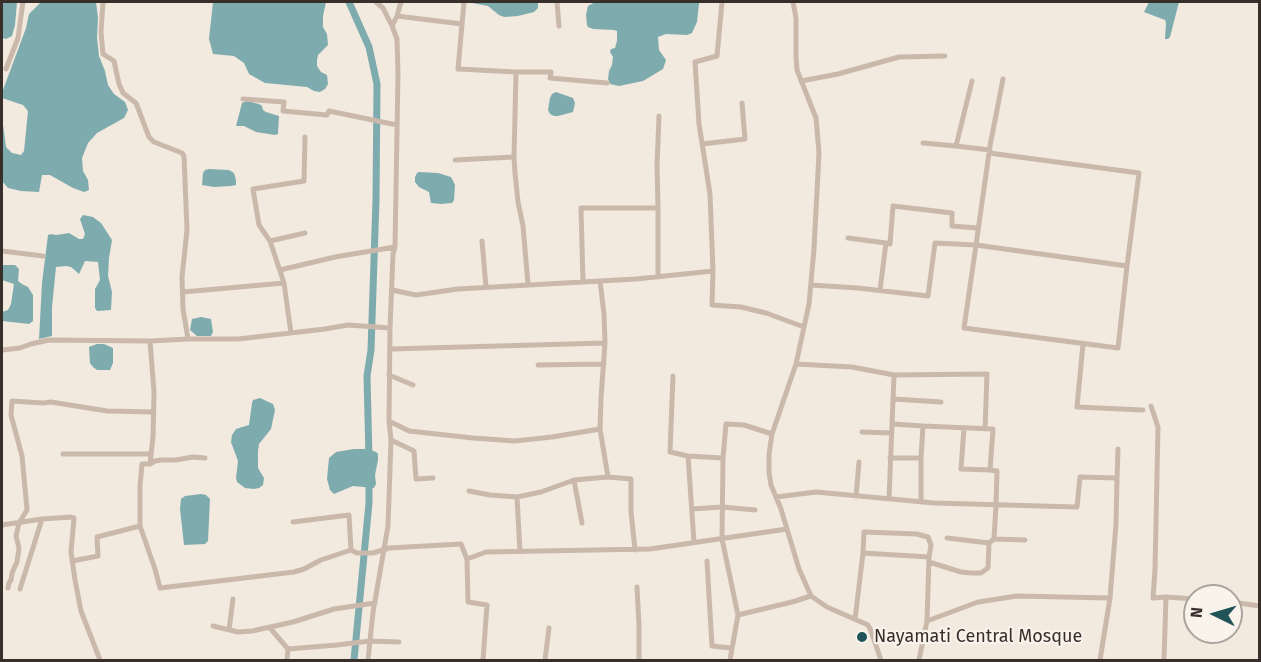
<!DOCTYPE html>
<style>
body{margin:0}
#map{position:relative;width:1261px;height:662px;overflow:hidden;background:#f2e9df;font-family:"Fira Sans",sans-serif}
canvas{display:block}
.frame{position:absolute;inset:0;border:3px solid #382e2a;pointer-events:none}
.north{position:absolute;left:1183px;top:584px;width:60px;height:60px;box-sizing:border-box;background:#f9f3eb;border:2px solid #aca49e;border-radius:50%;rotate:275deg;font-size:16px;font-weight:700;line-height:24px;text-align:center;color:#382e2a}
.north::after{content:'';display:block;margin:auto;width:21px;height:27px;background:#205458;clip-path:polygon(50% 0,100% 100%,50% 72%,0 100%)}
</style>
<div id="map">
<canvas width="1261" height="662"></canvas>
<div class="frame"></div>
<div class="north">N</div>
</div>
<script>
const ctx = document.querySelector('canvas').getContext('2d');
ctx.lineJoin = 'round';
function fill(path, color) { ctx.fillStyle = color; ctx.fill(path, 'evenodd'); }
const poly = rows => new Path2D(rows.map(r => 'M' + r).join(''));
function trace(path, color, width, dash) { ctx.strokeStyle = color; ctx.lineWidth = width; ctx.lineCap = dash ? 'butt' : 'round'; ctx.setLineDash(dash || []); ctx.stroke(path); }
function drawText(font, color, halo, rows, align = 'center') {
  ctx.font = font + ' "Fira Sans",sans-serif'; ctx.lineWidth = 4.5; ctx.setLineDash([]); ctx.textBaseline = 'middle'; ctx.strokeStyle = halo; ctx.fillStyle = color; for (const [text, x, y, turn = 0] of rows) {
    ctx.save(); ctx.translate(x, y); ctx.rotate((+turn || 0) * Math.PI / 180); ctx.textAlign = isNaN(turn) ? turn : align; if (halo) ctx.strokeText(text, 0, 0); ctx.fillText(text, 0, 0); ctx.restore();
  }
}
fill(poly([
 [2,2,17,2,15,25,12,36,6,39,2,38],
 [41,2,96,2,98,18,97,37,99,56,105,71,108,85,114,94,125,102,128,110,124,118,97,133,88,143,82,158,83,171,88,180,89,190,84,192,73,188,50,175,42,175,39,192,21,191,8,188,2,181,2,117,6,147,12,153,21,155,24,151,28,111,23,105,2,98,3,90,26,28,29,14],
 [213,2,326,2,323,16,323,27,327,34,328,45,318,55,317,60,317,66,321,72,327,75,328,84,325,89,320,92,314,91,307,87,265,83,249,74,244,63,234,56,213,54,209,39],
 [471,2,538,2,538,8,534,12,518,16,504,17,499,15,488,6,472,3],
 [595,2,699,2,699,4,697,22,692,33,687,35,666,34,658,37,659,50,666,60,663,69,643,81,619,86,610,84,608,79,609,71,612,65,613,57,610,52,611,49,615,48,617,41,617,31,614,30,593,29,588,27,587,25,586,15,588,6],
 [1149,2,1179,2,1170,37,1168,39,1165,39,1166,23,1165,20,1144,12],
 [556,92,573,98,575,103,573,112,558,116,554,116,550,114,548,110,550,98,552,94],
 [247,101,259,104,262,106,263,110,266,112,279,116,278,134,275,135,256,132,244,126,236,126,242,103],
 [209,169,229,170,234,173,236,180,236,185,231,186,214,187,202,185,203,173,205,170],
 [419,172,438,173,451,177,455,185,454,200,452,203,441,204,431,203,429,192,419,187,415,182,415,177,417,173],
 [83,215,93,217,101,223,112,240,109,258,108,276,112,292,111,310,97,311,95,308,95,289,100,280,98,262,85,261,79,274,71,267,66,266,56,267,52,307,52,336,39,339,42,283,48,235,51,234,56,235,69,233,79,239,83,239,85,234,80,219],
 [3,265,15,265,19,269,18,281,22,284,28,287,33,295,33,321,29,324,2,321,2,312,8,310,11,304,14,284,2,280,2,270],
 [201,317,211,319,213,332,211,336,197,336,190,330,192,319],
 [97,344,104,344,113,348,113,363,110,370,97,370,93,367,90,363,89,347],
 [260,398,273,404,275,410,271,429,259,444,258,451,258,468,264,478,263,485,259,488,254,489,245,488,237,482,236,478,238,461,231,442,232,435,236,429,249,425,252,403,253,400],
 [354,449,367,449,376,452,378,454,378,460,375,475,376,484,374,488,353,486,334,494,330,490,327,479,329,458,336,452],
 [201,494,206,495,210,499,208,541,205,544,184,545,180,509,181,499,185,496]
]), '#7eacae');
trace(poly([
 [349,2,369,47,377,84,376,200,371,350,367,376,369,458],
 [354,660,369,503,369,481]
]), '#7eacae', 7);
trace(poly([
 [103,2,101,32,103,54,114,61,119,84,123,93,136,103,149,137,154,142,182,153,184,156,187,230,182,277,183,309,188,339],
 [464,2,458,69,516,72,514,157],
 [557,2,559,26],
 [793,2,796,18,796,56,797,70,816,118,819,153,814,249,809,304,796,364,772,434,769,454,769,472,771,485,781,509,799,569,811,596,827,607,868,625,871,631,881,660],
 [397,16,462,24],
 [392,26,397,16,401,2],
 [6,69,18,38,23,2],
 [516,72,551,72,550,78,607,83],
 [801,81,838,74,899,57,945,56],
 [972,81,956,146,990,150],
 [243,99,284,102,283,111,327,115,329,111,397,125],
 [923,143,956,146],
 [702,144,745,139,742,103],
 [989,151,1003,79],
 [455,160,514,157,515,173,518,202,523,226,528,284],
 [658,208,657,166,659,116],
 [848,238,886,243],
 [270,241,305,233],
 [482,241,486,287],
 [2,251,43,256],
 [280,270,335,257,395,247],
 [713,271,710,194,699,124,695,62,717,56,722,2],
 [600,281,604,314,605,343,601,398,600,429,608,477,631,479,631,512,635,550],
 [583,282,581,208,658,208,658,277],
 [811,285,858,288,928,296,935,243,976,245,1127,266,1139,173,989,153,976,245,964,328,1118,348,1127,266],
 [392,290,416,295,458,289,636,279,713,271,712,305,741,307,766,313,804,327],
 [880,290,886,243,890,244,893,206,952,213,952,226,978,228],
 [183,292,284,283],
 [291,333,284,283,270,241,259,225,253,189,304,181,305,137],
 [1083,344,1077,407,1143,410],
 [390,349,605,343],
 [2,350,20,348,31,344,49,340,150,341,188,339,238,339,325,329,348,325,390,328],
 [796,364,852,367,894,375],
 [538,365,604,364],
 [389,375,413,385],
 [673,376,670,452,688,456,723,458],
 [894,399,941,402],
 [1151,406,1158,427,1155,570,1153,598,1166,597,1195,599],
 [389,421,409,431,473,438,515,441,552,437,600,429],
 [893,424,923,426,921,458,921,502],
 [923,426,993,429,990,470,997,471,996,505,994,539,1025,540],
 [964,428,961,469,990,470],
 [862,432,892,433],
 [391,440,414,451,416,479,433,478],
 [63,454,151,454],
 [688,456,694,542],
 [890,458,921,458],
 [150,464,155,461,161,460,176,460,193,457,205,458],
 [1117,478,1118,449],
 [574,480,582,523],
 [469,491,490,495,517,497,541,492,574,480,608,477],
 [517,497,520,552],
 [776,497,816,492,934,503,1077,507,1080,477,1117,478,1116,524,1110,598,1100,660],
 [856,497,859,462],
 [889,499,894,375,987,374,985,429],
 [692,509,722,507,755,510],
 [293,522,349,515,351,550,357,553,373,553,389,548,461,544,467,559,468,602,487,605,483,660],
 [2,525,42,519,71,517,74,518,71,552,75,580,81,611,100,660],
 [140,526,155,569,160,588,294,572,304,569,321,560,351,550],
 [947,538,989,543],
 [467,559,486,552,650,549,787,529],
 [72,561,98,556,97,537,140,526,140,486,142,464,150,464,153,437,154,392,150,341],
 [707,561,712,646,731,648],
 [929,562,961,572,971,573,981,573,988,568,989,543,994,539],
 [637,587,639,625,639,660],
 [8,588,9,583,11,580,12,573,17,562,19,548,16,536,19,523,27,510,22,456,11,415,12,401,43,403,51,402,107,411,154,412],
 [20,589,42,519],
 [1231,602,1260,606],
 [738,615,722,539,723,458,726,424,744,425,772,434],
 [855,619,863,553],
 [927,621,929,557,863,553,864,532,917,534,928,537,931,545,929,557],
 [213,626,238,632,252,631,293,622,334,609,375,603],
 [270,628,288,649,287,660],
 [229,630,233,599],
 [288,649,337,645,370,641,399,642],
 [368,660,373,612,388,526,391,440,389,421,390,328,393,254,395,247,398,74,397,39,392,26,383,8,376,2],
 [545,660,549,628],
 [730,660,738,615,792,602,811,596],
 [919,660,927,621,978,602,1017,596,1110,598],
 [1164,660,1166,597]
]), '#cab9ab', 5);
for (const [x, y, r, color] of [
 [862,637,6,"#205458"]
]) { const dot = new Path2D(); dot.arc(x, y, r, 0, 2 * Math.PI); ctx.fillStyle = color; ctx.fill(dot); trace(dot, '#f9f3eb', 2); }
drawText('18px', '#382e2a', '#f9f3eb', [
 ["Nayamati Central Mosque",874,637]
], 'left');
</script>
